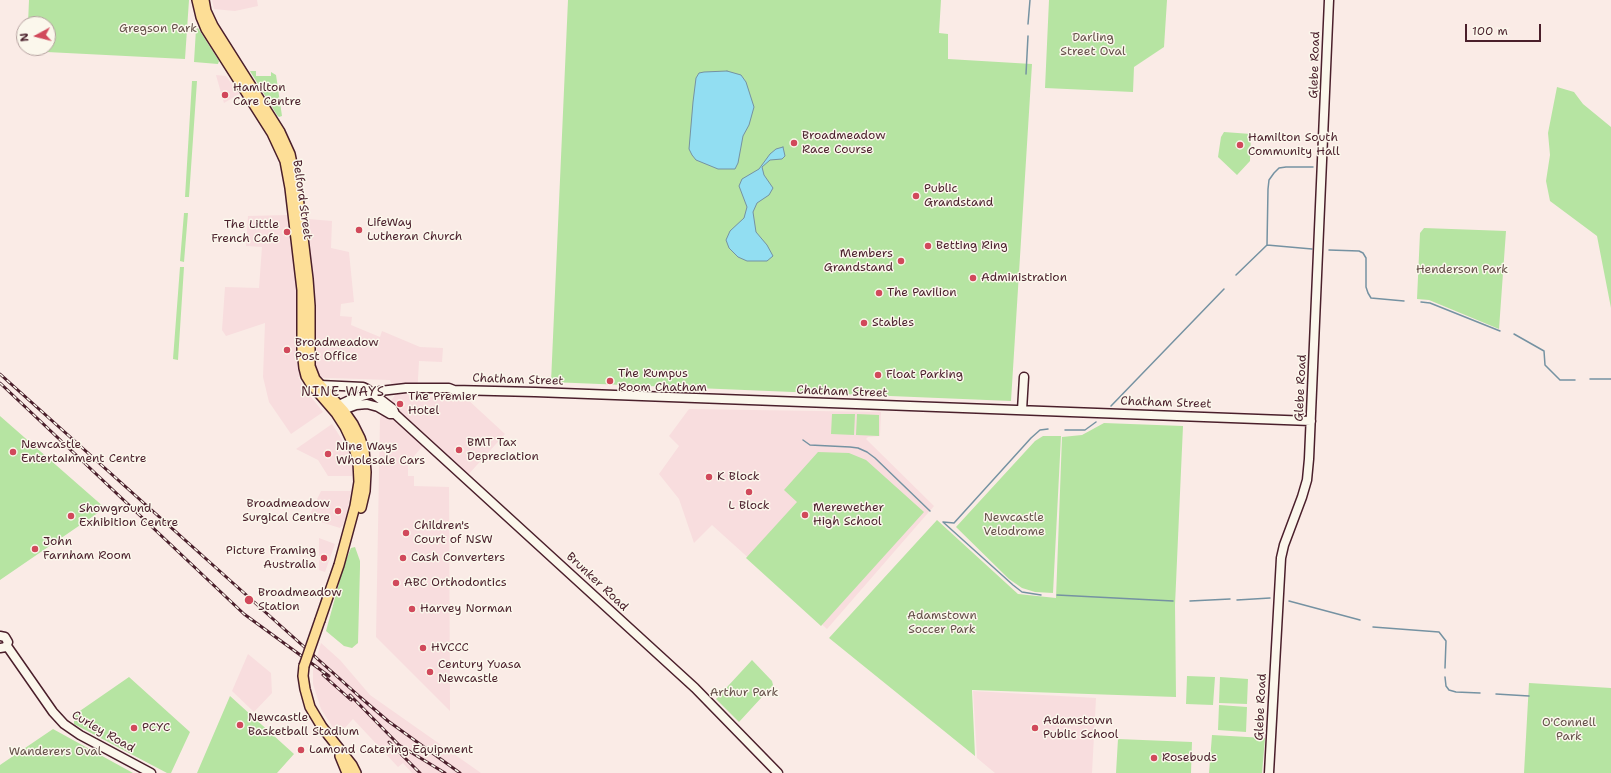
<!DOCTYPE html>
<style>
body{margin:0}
#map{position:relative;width:1611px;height:773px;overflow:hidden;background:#faebe6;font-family:"Shantell Sans",sans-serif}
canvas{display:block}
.north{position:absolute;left:16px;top:16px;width:40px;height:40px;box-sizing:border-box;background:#fbf7ec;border:1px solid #b4a19f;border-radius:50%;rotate:263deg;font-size:11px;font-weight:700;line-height:16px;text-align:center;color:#4a1f2b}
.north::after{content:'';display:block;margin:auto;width:14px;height:18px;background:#d1495b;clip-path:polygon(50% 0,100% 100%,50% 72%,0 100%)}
.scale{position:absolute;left:1465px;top:24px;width:76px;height:18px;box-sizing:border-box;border:2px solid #4a1f2b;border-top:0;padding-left:5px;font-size:12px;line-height:14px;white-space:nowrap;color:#4a1f2b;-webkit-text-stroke:3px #fbf7ec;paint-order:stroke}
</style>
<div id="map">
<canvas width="1611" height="773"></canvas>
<div class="north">N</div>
<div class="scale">100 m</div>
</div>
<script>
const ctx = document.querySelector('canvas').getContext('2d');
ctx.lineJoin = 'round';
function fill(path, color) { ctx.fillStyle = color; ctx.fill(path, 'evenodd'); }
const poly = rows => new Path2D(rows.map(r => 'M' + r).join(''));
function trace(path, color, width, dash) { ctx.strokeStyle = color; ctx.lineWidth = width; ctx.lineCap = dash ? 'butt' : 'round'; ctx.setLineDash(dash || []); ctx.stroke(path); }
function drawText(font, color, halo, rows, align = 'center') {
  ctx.font = font + ' "Shantell Sans",sans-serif'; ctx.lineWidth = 3; ctx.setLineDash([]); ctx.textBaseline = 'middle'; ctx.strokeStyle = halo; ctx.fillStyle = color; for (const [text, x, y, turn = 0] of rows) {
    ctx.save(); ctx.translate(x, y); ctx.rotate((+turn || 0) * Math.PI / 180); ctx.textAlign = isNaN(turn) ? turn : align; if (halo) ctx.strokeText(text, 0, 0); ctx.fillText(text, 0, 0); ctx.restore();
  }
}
fill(poly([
 [212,0,257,0,258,6,235,11,214,9],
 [216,75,226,76,239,94,224,103],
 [288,215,308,219,332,221,331,248,349,252,354,302,341,304,340,316,352,317,351,325,380,337,382,331,420,347,443,348,442,362,419,361,417,396,466,398,505,434,467,476,428,440,408,463,408,476,414,476,414,486,449,487,450,711,376,637,380,418,395,395,390,380,298,377,307,392,323,412,291,434,269,402,263,377,265,323,226,336,222,330,225,287,259,288,262,247,246,246,248,216],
 [689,409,881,412,880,436,868,437,866,439,934,506,827,629,712,525,694,543,679,499,659,474,679,446,669,436],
 [332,424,348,449,352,464,352,476,328,476,318,460,296,449],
 [321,491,351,491,346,517,343,525,340,528,308,518],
 [319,538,335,544,325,572,319,570],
 [321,643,340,660,370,695,481,773,412,773,403,763,398,767,353,719,340,733,332,726,321,709,313,684,313,670],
 [248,654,271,673,272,693,254,712,232,691],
 [973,691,1096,698,1092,773,995,773,977,758]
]), '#f8ddde');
fill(poly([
 [29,0,189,0,185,59,27,51,27,48,48,48,48,24,28,24],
 [568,0,941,0,939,33,948,34,948,59,1032,64,1011,401,551,382],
 [1049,0,1167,0,1164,47,1134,67,1133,92,1045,88],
 [198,28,219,61,218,64,194,62,196,29],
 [250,71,256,71,256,76,271,76,271,72,276,75,282,116,279,117,277,115],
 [192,81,197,81,189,197,185,197],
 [1557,87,1574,92,1583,104,1611,127,1611,308,1597,236,1550,201,1546,181,1550,155,1548,133],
 [1224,132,1251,134,1250,161,1237,175,1218,157,1221,137],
 [184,213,188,213,184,262,180,261],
 [1424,228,1506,231,1499,329,1429,300,1417,299,1420,233],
 [180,267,184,267,178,360,173,359],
 [832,414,855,414,854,435,831,434],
 [857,414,879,415,879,436,856,435],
 [0,416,105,508,0,580],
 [1104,423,1183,426,1175,605,1176,697,972,690,975,756,829,638,937,520,1018,594,1056,598,1062,437,1082,435],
 [1043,436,1061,436,1053,593,1035,592,1022,588,1009,579,956,527,1035,441],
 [818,452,849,453,866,460,924,512,821,626,746,558,797,502,784,490],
 [355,547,360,561,360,567,358,643,352,648,344,646,326,631,344,565,351,548],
 [752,660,772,681,773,685,739,722,716,699],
 [1187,676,1215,677,1213,705,1186,704],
 [129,677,190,732,171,773,167,773,74,724,74,715],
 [1220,677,1248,679,1247,704,1219,703],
 [1529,683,1611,688,1611,773,1524,773],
 [230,696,294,754,277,773,197,773],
 [1219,705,1247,707,1246,732,1218,730],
 [53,729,133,773,0,773,0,765],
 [1212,735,1265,738,1262,773,1209,773],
 [1118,739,1192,742,1191,773,1116,773]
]), '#b6e4a2');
const water = poly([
 [727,71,741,75,746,82,754,107,749,125,743,136,738,163,735,169,718,169,696,160,692,155,689,149,693,102,696,78,699,73,704,72,727,71],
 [783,147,785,156,782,159,770,160,762,167,764,175,773,188,769,195,757,203,753,212,756,232,767,245,773,256,767,261,747,261,738,257,729,248,726,240,730,231,744,218,747,207,739,186,742,179,759,169,770,154,776,149,783,147]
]);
fill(water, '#92def2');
trace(water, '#7592a2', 1);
trace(poly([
 [1028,24,1030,0],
 [1026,74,1028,36],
 [1267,245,1312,249],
 [1329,250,1359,251,1363,253,1366,258,1366,287,1368,293,1371,298,1404,301],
 [1236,275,1267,245,1268,189,1269,180,1274,173,1279,168,1286,167,1313,167],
 [1421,302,1430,303,1500,331],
 [1514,334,1544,351,1545,365,1560,380,1575,380],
 [1590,379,1611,379],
 [1111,406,1224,289],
 [1065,430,1085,430,1096,422],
 [803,440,810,445,850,447,858,448,867,452,875,458,930,511],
 [943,522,954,523,1031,438,1040,430,1048,429],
 [943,522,1013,585,1022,592,1041,595],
 [1057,595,1173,601],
 [1237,600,1270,598],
 [1190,601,1230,599],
 [1289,601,1360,620],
 [1373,627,1439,632,1446,641,1445,668],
 [1445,677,1446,686,1449,690,1456,692,1480,693],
 [1496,694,1529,696]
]), '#7592a2', 1.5);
const secondary = poly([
 [320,385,363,387,367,389,393,409,395,414,695,688,778,773],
 [337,410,339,405,352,399,380,391,406,388,449,388,454,390,535,392,1311,421],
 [1022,410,1024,377],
 [337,412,356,405,367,404,378,407,390,414,395,414],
 [0,636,5,637,8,642,6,647,0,648],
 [7,646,53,712,64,724,80,735,151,773],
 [1269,773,1281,558,1284,545,1302,497,1307,480,1309,459,1329,0]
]);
const primary = poly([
 [197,0,201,17,206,29,272,133,285,161,290,188,302,290,302,350,304,368,306,376,311,384,336,413,345,427,353,444,358,462,359,482,355,506,339,565,320,620],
 [204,0,206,11,213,26,280,132,290,154,297,188,308,279,310,306,310,366,315,379,344,411,353,424,360,438,364,450,366,472,365,491,361,508],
 [304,666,303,676,305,689,310,707,322,727,352,765,356,773],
 [340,756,347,773]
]);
trace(secondary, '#4a1f2b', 11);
trace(primary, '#4a1f2b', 12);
trace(secondary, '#fbf7ec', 8);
trace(primary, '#fdde96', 9);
const rail = poly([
 [0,374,360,697,388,721,460,773],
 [0,383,244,614,329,676],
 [323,675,351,700],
 [350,695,399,745,445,773],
 [389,742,420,773]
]);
trace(rail, '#4a1f2b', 3);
trace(rail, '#fbf7ec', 1.5, [4.5]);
const primaryBridge = poly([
 [304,666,320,620]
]);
trace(primaryBridge, '#4a1f2b', 12, []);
trace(primaryBridge, '#fdde96', 9);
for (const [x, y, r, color] of [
 [225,95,4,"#d1495b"],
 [794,143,4,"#d1495b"],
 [1240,145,4,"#d1495b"],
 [916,196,4,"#d1495b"],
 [359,230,4,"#d1495b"],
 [287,232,4,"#d1495b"],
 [928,246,4,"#d1495b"],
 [901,261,4,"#d1495b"],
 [973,278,4,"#d1495b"],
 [879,293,4,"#d1495b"],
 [864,323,4,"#d1495b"],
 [287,350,4,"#d1495b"],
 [878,375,4,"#d1495b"],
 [610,381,4,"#d1495b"],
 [400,404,4,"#d1495b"],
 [459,450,4,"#d1495b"],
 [13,452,4,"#d1495b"],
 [328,454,4,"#d1495b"],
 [709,477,4,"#d1495b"],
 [749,492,4,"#d1495b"],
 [338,511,4,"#d1495b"],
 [805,515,4,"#d1495b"],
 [71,516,4,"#d1495b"],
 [406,533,4,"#d1495b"],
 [35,549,4,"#d1495b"],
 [324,558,4,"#d1495b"],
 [403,558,4,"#d1495b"],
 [396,583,4,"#d1495b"],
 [249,600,5,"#d1495b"],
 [412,609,4,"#d1495b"],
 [423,648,4,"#d1495b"],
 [430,672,4,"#d1495b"],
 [240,725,4,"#d1495b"],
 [134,728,4,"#d1495b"],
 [1035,728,4,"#d1495b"],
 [301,750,4,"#d1495b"],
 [1154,758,4,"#d1495b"]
]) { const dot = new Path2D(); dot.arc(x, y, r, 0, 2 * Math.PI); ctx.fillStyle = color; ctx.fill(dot); trace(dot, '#fbf7ec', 1.5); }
drawText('12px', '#655049', '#fbf7ec', [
 ["Gregson Park",158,29],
 ["Darling",1093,38],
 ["Street Oval",1093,52],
 ["Henderson Park",1462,270],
 ["Newcastle",1014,518],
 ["Velodrome",1014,532],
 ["Adamstown",942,616],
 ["Soccer Park",942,630],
 ["Arthur Park",744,693],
 ["O'Connell",1569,723],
 ["Park",1569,737],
 ["Wanderers Oval",55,752]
]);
drawText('12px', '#4a1f2b', '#fbf7ec', [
 ["Glebe Road",1315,65,-88],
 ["Belford Street",302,200,82],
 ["Chatham Street",518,380,2],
 ["Glebe Road",1301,388,-87],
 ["Chatham Street",842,392,2],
 ["Chatham Street",1166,403,2],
 ["Brunker Road",597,582,43],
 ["Glebe Road",1261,707,-87],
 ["Curley Road",103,732,30]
]);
drawText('12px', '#4a1f2b', '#fbf7ec', [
 ["Hamilton",233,88],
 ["Care Centre",233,102],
 ["Broadmeadow",802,136],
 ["Race Course",802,150],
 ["Hamilton South",1248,138],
 ["Community Hall",1248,152],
 ["Public",924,189],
 ["Grandstand",924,203],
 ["LifeWay",367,223],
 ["Lutheran Church",367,237],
 ["The Little",279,225,"right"],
 ["French Cafe",279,239,"right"],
 ["Betting Ring",936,246],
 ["Members",893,254,"right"],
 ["Grandstand",893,268,"right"],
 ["Administration",981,278],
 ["The Pavilion",887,293],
 ["Stables",872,323],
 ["Broadmeadow",295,343],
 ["Post Office",295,357],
 ["The Rumpus",618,374],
 ["Room Chatham",618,388],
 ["Float Parking",886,375],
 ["The Premier",408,397],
 ["Hotel",408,411],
 ["BMT Tax",467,443],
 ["Depreciation",467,457],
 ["Newcastle",21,445],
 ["Entertainment Centre",21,459],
 ["Nine Ways",336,447],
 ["Wholesale Cars",336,461],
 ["K Block",717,477],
 ["Broadmeadow",330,504,"right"],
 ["Surgical Centre",330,518,"right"],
 ["L Block",749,506,"center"],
 ["Merewether",813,508],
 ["High School",813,522],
 ["Showground",79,509],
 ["Exhibition Centre",79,523],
 ["Children's",414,526],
 ["Court of NSW",414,540],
 ["John",43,542],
 ["Farnham Room",43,556],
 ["Picture Framing",316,551,"right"],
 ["Australia",316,565,"right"],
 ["Cash Converters",411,558],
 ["ABC Orthodontics",404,583],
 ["Broadmeadow",258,593],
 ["Station",258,607],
 ["Harvey Norman",420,609],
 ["HVCCC",431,648],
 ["Century Yuasa",438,665],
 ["Newcastle",438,679],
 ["Newcastle",248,718],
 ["Basketball Stadium",248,732],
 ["Adamstown",1043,721],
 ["Public School",1043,735],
 ["PCYC",142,728],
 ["Lamond Catering Equipment",309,750],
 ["Rosebuds",1162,758]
], 'left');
ctx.letterSpacing = '1px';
drawText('13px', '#4a1f2b', '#fbf7ec', [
 ["NINE WAYS",343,393]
]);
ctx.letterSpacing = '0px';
</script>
